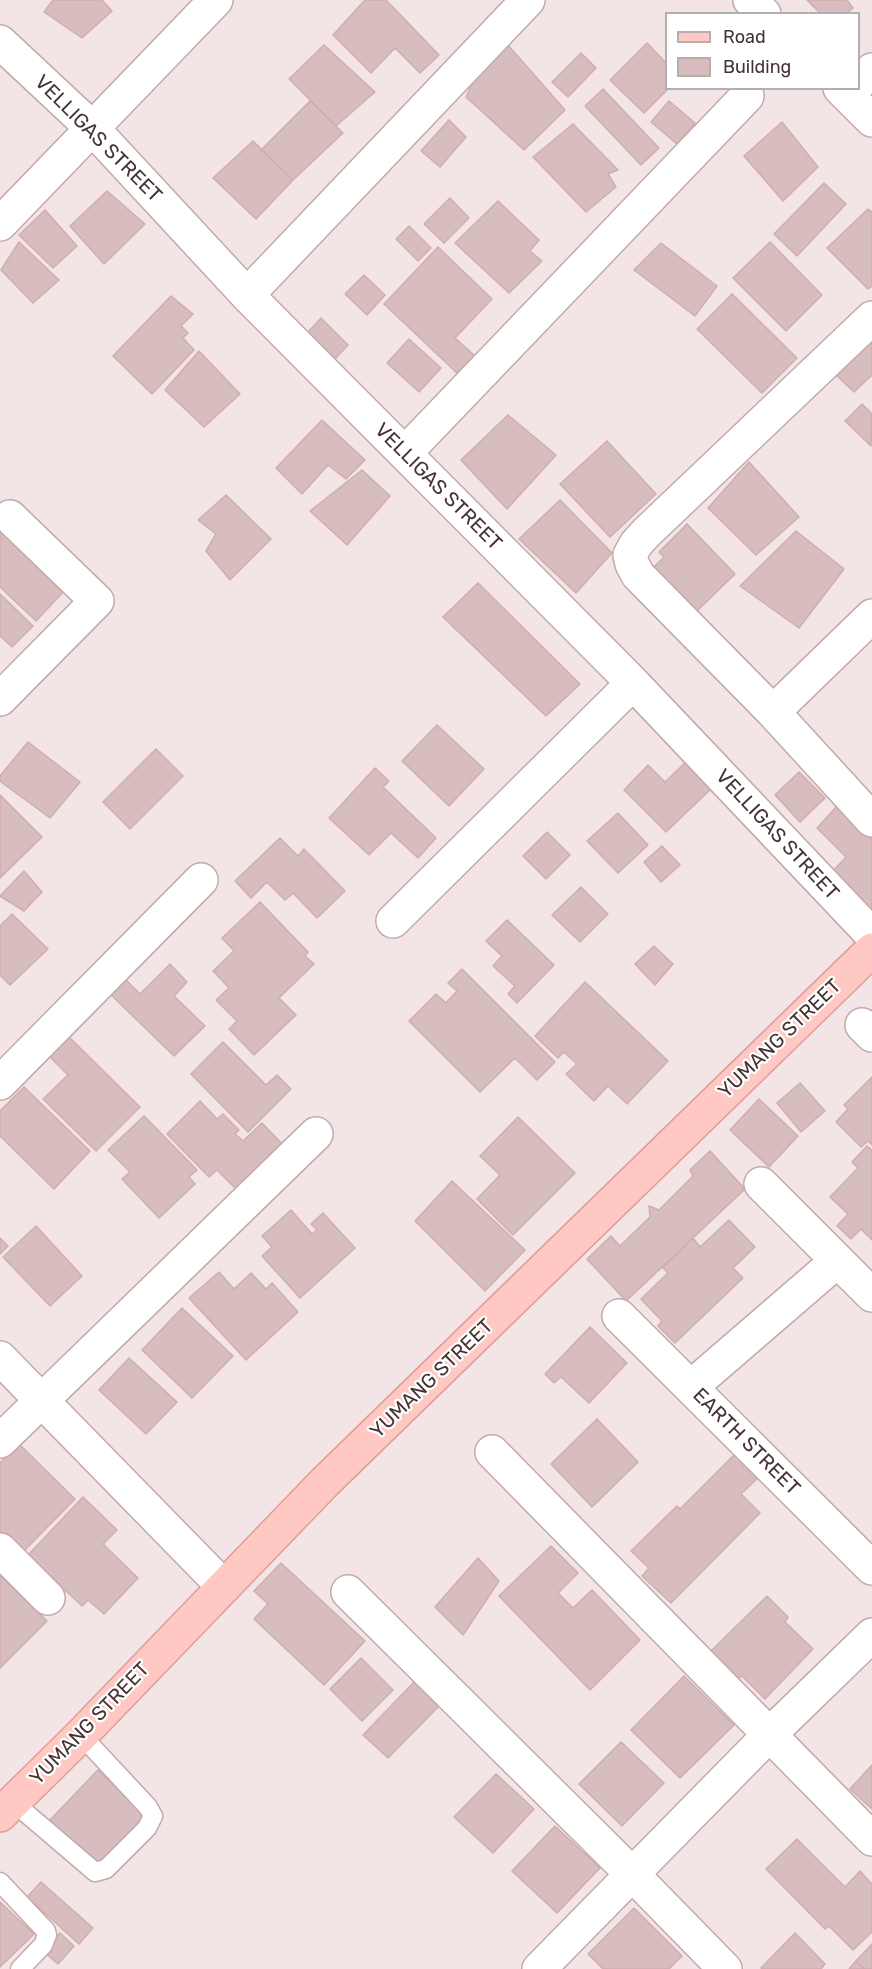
<!DOCTYPE html>
<style>
body{margin:0}
#map{position:relative;width:872px;height:1969px;overflow:hidden;background:#f3e5e5;font-family:Rubik,sans-serif}
canvas{display:block}
.legend{position:absolute;left:665px;top:12px;width:195px;height:78px;box-sizing:border-box;background:#fff;border:2px solid #b5aeae;margin:0;padding:8px 10px;list-style:none;font-size:18px;color:#463435}
.legend li{display:flex;align-items:center;gap:12px;height:30px}
.legend b{width:30px;border:2px solid #b5aeae}
</style>
<div id="map">
<canvas width="872" height="1969"></canvas>
<ul class="legend">
<li><b style="height:8px;background:#ffc8c3"></b>Road</li>
<li><b style="height:16px;background:#d8bdbf"></b>Building</li>
</ul>
</div>
<script>
const ctx = document.querySelector('canvas').getContext('2d');
ctx.lineJoin = 'round';
function fill(path, color) { ctx.fillStyle = color; ctx.fill(path, 'evenodd'); }
const poly = rows => new Path2D(rows.map(r => 'M' + r).join(''));
function trace(path, color, width, dash) { ctx.strokeStyle = color; ctx.lineWidth = width; ctx.lineCap = dash ? 'butt' : 'round'; ctx.setLineDash(dash || []); ctx.stroke(path); }
function drawText(font, color, halo, rows, align = 'center') {
  ctx.font = font + ' Rubik,sans-serif'; ctx.lineWidth = 4.5; ctx.setLineDash([]); ctx.textBaseline = 'middle'; ctx.strokeStyle = halo; ctx.fillStyle = color; for (const [text, x, y, turn = 0] of rows) {
    ctx.save(); ctx.translate(x, y); ctx.rotate((+turn || 0) * Math.PI / 180); ctx.textAlign = isNaN(turn) ? turn : align; if (halo) ctx.strokeText(text, 0, 0); ctx.fillText(text, 0, 0); ctx.restore();
  }
}
const building = poly([
 [53,0,102,0,112,11,82,38,44,12,53,0],
 [365,0,386,0,439,55,420,73,395,48,371,73,333,35,365,0],
 [807,0,847,0,853,8,846,14,821,14,807,0],
 [647,43,666,63,666,88,669,88,644,113,610,80,647,43],
 [507,44,565,110,524,150,466,97,476,74,507,44],
 [324,45,375,92,336,126,289,79,324,45],
 [581,53,596,68,568,97,552,82,581,53],
 [603,89,659,148,641,165,585,106,603,89],
 [310,101,343,133,293,180,261,150,310,101],
 [669,101,695,123,677,144,651,122,669,101],
 [449,120,466,137,440,167,421,151,449,120],
 [782,122,818,167,783,201,744,156,782,122],
 [573,124,618,170,608,174,616,187,586,212,533,157,573,124],
 [253,141,293,180,256,219,213,178,253,141],
 [824,183,846,204,797,256,774,234,824,183],
 [107,191,145,224,104,264,70,226,107,191],
 [450,198,469,218,444,243,424,224,450,198],
 [498,201,539,240,530,251,542,261,509,293,455,243,498,201],
 [868,209,872,212,872,286,868,289,827,248,868,209],
 [45,210,77,246,53,268,19,235,45,210],
 [409,226,431,248,418,261,396,239,409,226],
 [19,242,59,280,33,303,1,270,19,242],
 [770,242,822,295,786,331,733,278,770,242],
 [661,243,717,286,695,316,634,270,661,243],
 [438,247,492,299,455,338,475,356,458,374,384,304,438,247],
 [364,275,385,295,367,315,345,294,364,275],
 [732,294,797,358,762,393,697,329,732,294],
 [171,296,193,314,181,326,188,333,183,338,194,350,152,394,113,356,171,296],
 [321,318,348,345,335,359,308,332,321,318],
 [409,339,441,368,419,392,387,363,409,339],
 [872,339,872,375,854,392,836,375,872,339],
 [199,351,240,394,204,427,165,390,199,351],
 [862,404,872,414,871,446,845,421,862,404],
 [508,415,556,455,507,509,461,460,508,415],
 [322,420,365,460,346,479,328,465,302,494,276,468,322,420],
 [607,441,656,494,610,537,560,484,607,441],
 [749,462,799,517,756,555,708,508,749,462],
 [362,470,390,496,347,545,310,511,362,470],
 [226,495,271,539,230,580,206,551,216,534,198,520,226,495],
 [560,500,612,553,576,593,519,539,560,500],
 [687,524,735,574,696,612,653,568,664,557,659,552,687,524],
 [0,527,66,589,36,621,0,587,0,527],
 [796,531,844,569,799,628,740,586,796,531],
 [478,583,580,684,546,716,443,617,478,583],
 [0,594,33,626,12,647,0,636,0,594],
 [437,725,484,769,449,806,402,761,437,725],
 [28,742,80,782,50,818,0,781,0,776,28,742],
 [156,749,183,776,130,829,103,802,156,749],
 [688,760,713,787,666,832,624,790,648,765,665,782,688,760],
 [375,768,389,781,383,787,436,838,418,858,391,833,369,855,329,818,375,768],
 [799,772,825,798,800,822,775,795,799,772],
 [0,795,42,837,0,878,0,795],
 [838,805,872,838,872,911,832,872,846,857,817,828,838,805],
 [618,813,648,845,618,873,587,841,618,813],
 [547,832,570,855,546,879,523,856,547,832],
 [280,838,298,856,304,849,345,891,317,918,293,893,285,900,267,882,251,898,235,881,280,838],
 [662,846,680,865,661,882,644,862,662,846],
 [24,871,42,892,24,911,0,896,24,871],
 [581,887,608,914,580,942,552,915,581,887],
 [260,902,308,952,305,956,314,964,279,998,296,1015,254,1055,229,1029,237,1021,216,1000,229,988,213,971,234,951,222,938,260,902],
 [12,914,48,949,10,985,0,975,0,926,12,914],
 [507,920,554,965,517,1003,508,994,515,986,493,966,502,956,486,941,507,920],
 [654,946,673,964,655,985,635,964,654,946],
 [170,964,187,982,174,996,205,1026,174,1056,107,991,122,976,140,994,170,964],
 [462,969,555,1062,537,1080,515,1058,480,1092,409,1021,436,994,446,1003,457,991,448,983,462,969],
 [585,982,668,1061,627,1104,608,1086,594,1101,566,1074,577,1064,564,1052,558,1058,535,1036,585,982],
 [68,1036,140,1107,96,1151,43,1099,68,1075,48,1055,68,1036],
 [223,1042,266,1085,277,1075,291,1089,248,1132,191,1074,223,1042],
 [872,1077,872,1145,868,1141,861,1147,836,1122,848,1109,844,1105,872,1077],
 [800,1083,825,1111,801,1132,777,1103,800,1083],
 [24,1087,90,1151,54,1189,0,1136,0,1111,24,1087],
 [759,1099,798,1136,769,1167,730,1130,759,1099],
 [200,1101,217,1119,223,1114,239,1130,235,1134,243,1141,262,1123,284,1146,238,1191,217,1170,209,1177,167,1134,200,1101],
 [144,1116,197,1170,189,1177,195,1184,159,1218,122,1179,130,1172,108,1150,144,1116],
 [518,1117,575,1173,513,1235,477,1199,500,1175,480,1156,518,1117],
 [867,1146,872,1150,872,1240,861,1229,851,1239,837,1226,848,1214,830,1197,858,1168,852,1162,867,1146],
 [710,1151,745,1189,626,1301,587,1259,611,1236,620,1246,650,1217,649,1206,659,1210,693,1176,690,1170,710,1151],
 [452,1181,525,1250,485,1291,415,1221,452,1181],
 [291,1210,312,1234,317,1230,311,1224,323,1213,355,1248,300,1298,262,1256,272,1247,262,1236,291,1210],
 [729,1220,755,1247,733,1268,743,1278,675,1343,658,1326,662,1321,641,1299,668,1273,663,1268,693,1238,700,1247,729,1220],
 [36,1226,82,1276,50,1306,3,1257,36,1226],
 [0,1238,8,1246,0,1254,0,1238],
 [219,1272,234,1289,251,1273,266,1289,272,1283,298,1312,246,1360,189,1298,219,1272],
 [182,1308,233,1356,192,1398,142,1350,182,1308],
 [590,1327,627,1363,589,1403,561,1377,554,1383,545,1374,590,1327],
 [129,1358,177,1402,146,1434,99,1390,129,1358],
 [597,1419,638,1462,592,1507,551,1464,597,1419],
 [19,1444,75,1499,21,1554,0,1532,0,1463,19,1444],
 [738,1451,762,1474,741,1494,760,1513,671,1603,642,1576,649,1568,631,1551,677,1506,680,1509,738,1451],
 [83,1497,117,1530,103,1544,138,1578,104,1614,88,1600,82,1606,28,1555,83,1497],
 [551,1546,578,1573,558,1593,573,1608,592,1590,640,1640,590,1690,499,1596,551,1546],
 [478,1558,499,1581,463,1635,435,1607,478,1558],
 [281,1563,365,1641,324,1685,254,1619,268,1604,254,1591,281,1563],
 [0,1575,47,1621,0,1668,0,1575],
 [767,1596,788,1617,785,1622,813,1649,765,1699,742,1676,737,1679,710,1652,767,1596],
 [361,1658,393,1690,362,1721,330,1689,361,1658],
 [684,1676,734,1725,680,1778,631,1730,684,1676],
 [416,1680,441,1704,388,1758,363,1735,416,1680],
 [621,1742,664,1783,622,1826,579,1784,621,1742],
 [872,1765,872,1809,850,1789,872,1765],
 [98,1770,147,1818,98,1869,49,1821,98,1770],
 [496,1774,534,1809,493,1853,454,1817,496,1774],
 [555,1826,600,1868,557,1913,512,1871,555,1826],
 [797,1839,845,1887,860,1871,872,1884,872,1932,853,1950,829,1926,825,1929,766,1869,797,1839],
 [41,1882,93,1928,79,1944,27,1897,41,1882],
 [0,1902,34,1934,0,1967,0,1902],
 [634,1908,682,1956,669,1969,603,1969,588,1954,634,1908],
 [60,1933,74,1946,58,1964,43,1951,60,1933],
 [795,1933,825,1964,821,1969,762,1969,761,1968,795,1933],
 [872,1944,872,1969,865,1969,856,1961,872,1944],
 [856,1961,864,1969,849,1969,856,1961]
]);
fill(building, '#d8bdbf');
trace(building, '#d0adaf', 1.5);
const lane = poly([
 [13,1802,95,1872,106,1869,147,1828,153,1816,148,1807,81,1735],
 [0,1882,46,1931,47,1935,43,1945,20,1969]
]);
const street = poly([
 [750,0,764,14],
 [0,42,93,129,247,295,633,683,872,935],
 [858,84,872,70],
 [840,88,872,120],
 [0,224,216,0],
 [247,295,528,0],
 [872,318,646,533,636,544,630,555,632,564,638,575,773,712,872,820],
 [405,453,747,96],
 [0,699,97,601,10,517],
 [773,712,872,616],
 [393,921,633,683],
 [862,1025,872,1035],
 [0,1083,201,880],
 [761,1184,872,1295],
 [619,1316,872,1568],
 [0,1358,223,1586],
 [691,1387,837,1261],
 [0,1441,316,1134],
 [492,1452,872,1839],
 [0,1550,48,1598],
 [348,1592,632,1874,725,1969],
 [539,1969,769,1735,872,1635]
]);
const secondary = poly([
 [0,1815,81,1735,325,1482,872,950]
]);
trace(lane, '#c2aaaa', 21);
trace(street, '#c2aaaa', 36);
trace(secondary, '#df9d99', 36);
trace(lane, '#fff', 18);
trace(street, '#fff', 33);
trace(secondary, '#ffc8c3', 33);
drawText('20px', '#463435', '#fff', [
 ["VELLIGAS STREET",98,139,45],
 ["VELLIGAS STREET",438,487,45],
 ["VELLIGAS STREET",777,835,47],
 ["YUMANG STREET",780,1039,-44],
 ["YUMANG STREET",432,1379,-44],
 ["EARTH STREET",746,1442,45],
 ["YUMANG STREET",90,1724,-46]
]);
</script>
